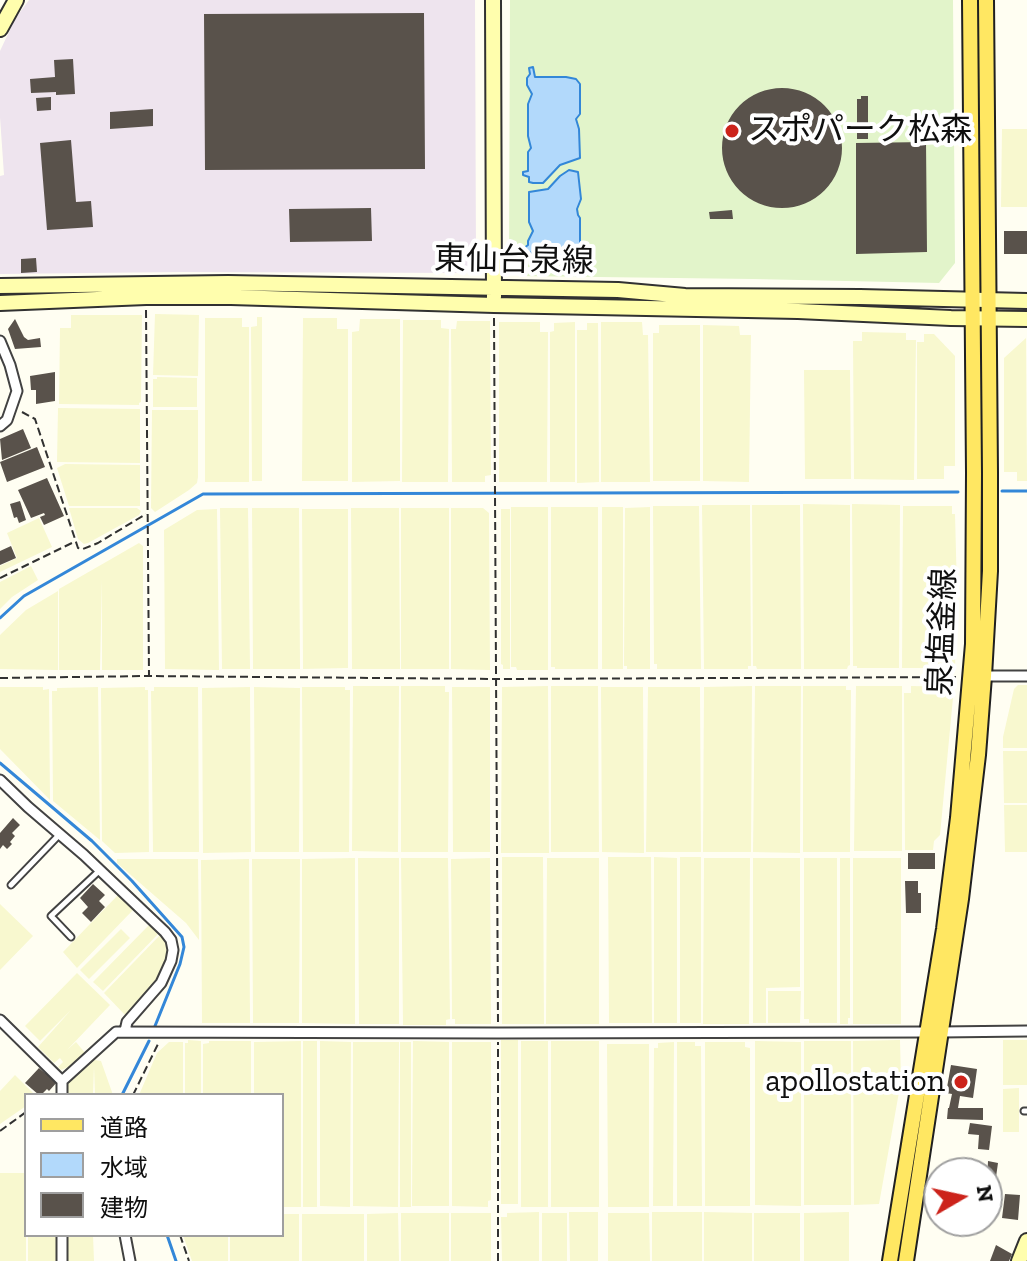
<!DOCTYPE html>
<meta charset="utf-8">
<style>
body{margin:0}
#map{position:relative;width:1027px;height:1261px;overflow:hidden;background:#fffef2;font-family:"Zilla Slab","Noto Sans JP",serif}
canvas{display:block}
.legend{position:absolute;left:24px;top:1093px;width:260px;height:144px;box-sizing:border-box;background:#fff;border:2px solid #9f9f9f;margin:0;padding:10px 14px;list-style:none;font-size:24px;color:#0f0f0f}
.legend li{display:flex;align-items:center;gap:16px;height:40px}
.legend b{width:40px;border:2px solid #9f9f9f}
.north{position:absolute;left:923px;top:1157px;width:80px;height:80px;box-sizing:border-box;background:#fff;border:2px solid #9f9f9f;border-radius:50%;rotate:81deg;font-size:22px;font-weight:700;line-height:32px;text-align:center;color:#0f0f0f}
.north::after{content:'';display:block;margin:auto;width:28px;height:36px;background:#cc231b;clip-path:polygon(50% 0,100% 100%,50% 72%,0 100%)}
</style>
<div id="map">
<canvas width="1027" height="1261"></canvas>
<ul class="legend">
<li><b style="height:10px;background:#ffe762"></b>道路</li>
<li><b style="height:22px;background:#b2d9fb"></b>水域</li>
<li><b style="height:22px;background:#59524b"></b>建物</li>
</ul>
<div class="north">N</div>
</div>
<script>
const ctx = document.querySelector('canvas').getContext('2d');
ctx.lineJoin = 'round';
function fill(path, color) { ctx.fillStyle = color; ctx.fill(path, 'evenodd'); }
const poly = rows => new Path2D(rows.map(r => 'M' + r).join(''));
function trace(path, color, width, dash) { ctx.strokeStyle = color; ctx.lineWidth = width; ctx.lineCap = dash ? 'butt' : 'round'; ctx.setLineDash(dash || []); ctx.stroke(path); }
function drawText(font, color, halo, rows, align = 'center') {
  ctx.font = font + ' "Zilla Slab","Noto Sans JP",serif'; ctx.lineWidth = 8; ctx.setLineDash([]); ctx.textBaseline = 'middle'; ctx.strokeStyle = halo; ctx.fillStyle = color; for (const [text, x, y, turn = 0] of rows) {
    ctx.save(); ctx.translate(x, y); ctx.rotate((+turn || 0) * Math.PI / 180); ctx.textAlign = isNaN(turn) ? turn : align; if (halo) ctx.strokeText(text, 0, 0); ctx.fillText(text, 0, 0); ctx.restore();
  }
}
fill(poly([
 [29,0,475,0,476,262,465,273,182,272,0,274,0,176,4,175,0,117,0,51,15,19]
]), '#eee4ee');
fill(poly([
 [1002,129,1027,129,1027,207,1001,207],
 [155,314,199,315,198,376,153,375],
 [71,315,142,315,141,402,139,403,139,405,59,404,60,328,71,328],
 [257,317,262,317,262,481,252,481,251,327,257,326],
 [205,318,242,318,242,327,249,327,249,482,205,482],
 [303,318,337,318,337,329,348,329,348,481,302,481],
 [360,319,400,319,400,481,352,482,352,332,359,331],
 [403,320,441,320,441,328,449,329,448,482,402,482],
 [457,321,490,321,491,475,485,476,485,482,452,482,451,329,456,329],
 [499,322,540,322,540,332,548,332,547,482,499,482],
 [575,322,575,482,550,482,550,332,554,331,554,323],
 [601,322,642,322,643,335,648,335,650,482,601,482],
 [587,323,598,323,599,482,577,483,577,330,587,330],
 [659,325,700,325,700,481,653,481,653,333,659,333],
 [703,325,739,326,740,335,751,335,749,482,703,481],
 [862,332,906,333,906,340,916,340,914,480,854,479,853,341,862,341],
 [924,334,934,334,955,356,955,466,944,466,944,479,917,479,917,342,924,342],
 [1026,338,1027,481,1017,481,1017,472,1004,472,1004,358],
 [804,370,850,370,851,479,805,479],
 [157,377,197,378,197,407,153,407,153,379,157,379],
 [58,408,140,409,140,463,57,462],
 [152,410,198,410,198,477,197,483,189,490,155,512,151,508],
 [65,464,140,465,140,506,69,506,57,468],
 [803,504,850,505,850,665,848,666,847,669,804,669],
 [852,504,900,505,899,668,857,668,857,666,853,666],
 [702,505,750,505,751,666,748,666,748,669,704,669],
 [752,505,800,505,801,669,757,669,756,666,753,666],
 [653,506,699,506,701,669,657,669,657,664,654,664],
 [903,506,952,506,952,514,955,514,957,591,955,668,902,668],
 [511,507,548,507,548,670,517,670,516,667,511,667],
 [551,507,598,507,598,669,555,669,555,667,551,667],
 [602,507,623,507,623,669,602,669],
 [650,507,650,669,627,669,627,666,624,666,625,508],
 [69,508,137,508,141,511,139,515,88,543,84,544,78,539],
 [220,508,248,508,250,669,222,669],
 [252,508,299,508,300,669,253,669],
 [351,508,399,508,400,669,352,669],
 [401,508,449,508,449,669,401,669],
 [451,508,483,508,489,513,490,670,451,669],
 [217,509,219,670,165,669,164,530,197,510],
 [302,509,348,509,348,668,303,669],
 [501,509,510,509,510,669,503,669,503,665,501,664],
 [39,518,52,547,0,572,0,566,17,558,7,533],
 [139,543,143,546,143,670,102,670,102,579,100,670,59,670,59,589],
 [31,566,38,580,12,597,0,609,0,582],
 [58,591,58,670,0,669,0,635,26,610],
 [1018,685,1027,685,1027,748,1003,748,1003,737,1014,689],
 [353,686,399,686,398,852,352,851],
 [401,686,445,686,445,692,449,692,448,852,401,852],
 [548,686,549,853,501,853,502,687],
 [551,686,598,686,599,852,551,852],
 [752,686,751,852,703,852,704,687],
 [755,686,801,686,800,853,753,852],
 [803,686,846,686,846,690,851,690,850,852,803,852],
 [856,686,902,686,902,851,854,851],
 [911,686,954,687,940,835,934,841,933,850,905,850,904,693,911,693],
 [0,687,43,687,43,690,49,689,50,800,0,749],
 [98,687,100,840,53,801,52,691,57,691,57,688],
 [145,687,145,690,148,690,149,852,115,853,102,841,101,688],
 [154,687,198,687,199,852,153,852,151,691,154,691],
 [250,687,251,852,203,853,202,688],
 [254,687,300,688,299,852,255,852],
 [302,687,345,687,345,690,350,690,349,852,303,852],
 [452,687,490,687,490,852,453,852],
 [601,687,643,687,644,853,602,852],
 [648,687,700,687,701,852,646,852],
 [1003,751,1027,751,1027,803,1004,803],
 [1004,805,1027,805,1027,852,1005,852],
 [502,857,543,857,544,1024,502,1024],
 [608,857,651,857,652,1023,609,1023],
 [654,857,677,858,677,1023,654,1023],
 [680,857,701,857,701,1023,680,1023],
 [355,858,355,1024,302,1023,302,859],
 [358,858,399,858,399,1024,359,1024],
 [401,858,448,858,450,1019,446,1020,446,1025,403,1025],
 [490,858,491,1024,455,1024,455,1019,452,1019,451,859],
 [547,858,599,858,599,1024,546,1024],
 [704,858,750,858,749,1024,703,1024],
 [753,858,800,858,800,987,766,988,766,1023,753,1023],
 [804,858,837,858,837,1023,809,1023,809,1019,804,1019],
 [840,858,850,858,850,1018,848,1018,848,1024,840,1024],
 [853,858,901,858,901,1024,853,1024],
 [117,859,198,859,199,940,186,923,117,863],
 [249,859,250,1023,202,1023,201,860],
 [252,859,300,859,299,1023,253,1023],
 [118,895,133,910,77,968,63,952],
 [0,904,33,936,0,970],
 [150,924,159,933,103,991,93,982],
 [121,929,130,938,89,979,80,970],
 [161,934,167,941,168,948,164,966,147,994,126,1016,104,993],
 [77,973,110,1005,67,1050,76,1042,86,1054,73,1065,61,1070,58,1067,63,1062,60,1058,54,1063,38,1047,71,1010,40,1041,25,1026],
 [768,991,801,991,800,1023,768,1023],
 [188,1040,201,1041,201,1095,185,1095,185,1043,188,1043],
 [501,1040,518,1040,518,1204,501,1204],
 [900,1040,901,1081,879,1204,854,1205,853,1041],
 [1003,1040,1027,1040,1027,1085,1003,1085],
 [209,1041,251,1041,251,1095,203,1095,203,1044,209,1043],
 [301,1041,301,1207,282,1207,282,1095,254,1095,254,1042],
 [303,1041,317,1041,317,1207,303,1207],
 [320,1041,351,1042,350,1207,320,1206],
 [413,1041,449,1042,449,1206,412,1206],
 [521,1041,548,1041,548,1207,521,1207],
 [551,1041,599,1041,599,1207,551,1207],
 [755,1041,801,1042,801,1206,755,1205],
 [804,1041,851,1041,851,1205,804,1205],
 [169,1042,183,1042,183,1095,139,1095,157,1053],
 [353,1042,399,1042,398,1207,353,1206],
 [400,1042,411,1042,411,1207,400,1207],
 [452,1042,491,1042,491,1200,488,1201,488,1207,452,1206],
 [674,1042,673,1206,653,1206,654,1048,658,1048,658,1043],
 [677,1042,695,1042,695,1046,701,1046,702,1206,677,1206],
 [705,1042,745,1042,745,1047,750,1048,750,1206,705,1206],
 [607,1044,649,1044,649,1207,608,1207],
 [95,1060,101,1061,113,1095,95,1095,94,1066,93,1095,65,1095,65,1086,69,1080,89,1061],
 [15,1075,35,1095,26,1095,26,1106,0,1124,0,1091],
 [1019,1088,1019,1132,1003,1132,1003,1089],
 [0,1173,26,1173,26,1261,0,1261],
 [539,1212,539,1261,502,1261,501,1217,507,1217,507,1213],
 [569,1212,598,1212,598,1261,570,1261],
 [652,1212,702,1212,702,1261,652,1261],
 [704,1212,752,1213,752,1261,704,1261],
 [849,1212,849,1261,804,1261,804,1213],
 [398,1213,399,1261,367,1261,367,1214],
 [401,1213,449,1213,449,1261,401,1261],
 [451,1213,491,1213,491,1261,451,1261],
 [542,1213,567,1213,567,1261,542,1261],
 [608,1213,649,1213,650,1261,608,1261],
 [754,1213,800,1213,800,1261,754,1261],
 [282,1214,299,1214,299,1261,230,1261,230,1235,282,1235],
 [302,1214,364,1214,364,1261,302,1261],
 [28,1235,58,1235,58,1261,28,1261],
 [64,1235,93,1235,94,1261,64,1261],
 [183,1235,228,1235,228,1261,192,1261]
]), '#f8f8cf');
fill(poly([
 [510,0,953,0,955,263,939,283,753,279,521,276,509,265]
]), '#e2f4ca');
const water = poly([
 [533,67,535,77,566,77,576,79,580,84,580,114,576,119,579,129,580,158,560,165,543,183,533,183,529,182,529,177,523,175,523,172,528,171,528,152,531,148,528,136,528,104,532,94,527,85,527,78,530,74,529,68,533,67],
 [569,170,578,172,581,199,577,209,578,215,580,218,580,248,573,255,562,256,562,258,554,258,553,256,542,256,542,253,531,253,525,250,524,248,528,245,528,241,533,231,529,222,529,192,548,189,560,176,569,170]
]);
fill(water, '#b2d9fb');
trace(water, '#3387d8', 2);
trace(poly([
 [1002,491,1027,491],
 [0,618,24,596,203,494,958,492],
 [0,763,92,841,132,881,182,937,184,947,180,964,155,1026],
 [122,1095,149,1041],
 [167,1235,176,1261]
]), '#3387d8', 3);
fill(poly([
 [424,13,425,169,205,170,204,14],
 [73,59,75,94,56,95,56,92,31,93,30,79,55,77,54,60],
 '722 148a60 60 0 1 1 120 0a60 60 0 1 1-120 0Z',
 [861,96,868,96,868,139,857,139,857,99,861,99],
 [51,97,51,110,37,111,36,98],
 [153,109,153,126,110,129,110,112],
 [71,140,76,202,91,201,93,227,47,230,40,143],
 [926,142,927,252,856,254,856,143],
 [371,208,372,241,290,242,289,209],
 [732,210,733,219,710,219,709,212],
 [1004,231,1027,231,1027,254,1004,254],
 [36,258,37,272,21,273,21,259],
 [15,319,24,337,28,340,40,338,41,347,15,349,8,329],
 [55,372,55,401,36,404,36,390,31,390,30,376],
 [23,429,31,448,2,460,0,439],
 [37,447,45,467,7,482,0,462],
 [47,478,64,516,44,525,40,517,45,515,44,513,31,518,18,490],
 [20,501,26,520,19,523,17,517,14,518,10,504],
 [11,546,16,558,0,565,0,551],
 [13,818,20,825,12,833,15,836,10,842,12,844,7,849,3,845,0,849,0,833],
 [908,853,935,853,935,869,908,869],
 [905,881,918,881,918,893,921,893,921,913,906,913],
 [93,884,105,895,99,901,105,907,91,922,82,913,88,907,80,898],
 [951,1065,977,1069,973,1098,960,1096,958,1108,983,1108,983,1120,947,1119,948,1108,949,1108,952,1094,946,1093],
 [39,1068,45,1073,47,1071,58,1081,49,1091,47,1089,41,1095,39,1095,25,1083],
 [970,1123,992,1126,989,1150,978,1149,979,1135,968,1134],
 [988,1161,998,1163,995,1184,987,1183],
 [935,1177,939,1178,939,1205,930,1203],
 [1005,1194,1020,1195,1018,1220,1002,1218],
 [996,1245,1012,1254,1009,1261,990,1261]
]), '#59524b');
const lane = poly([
 [11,885,59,835],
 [71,937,51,916,99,871],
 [1024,1111,1027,1111]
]);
const street = poly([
 [0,341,10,365,17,391,7,420,0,426],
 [984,676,1027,676],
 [0,780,28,807,84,855,165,932,171,940,173,950,171,961,161,983,127,1022,125,1031],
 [0,1020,62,1081,116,1032,498,1033,927,1032],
 [940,1032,1027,1031],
 [62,1095,62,1081],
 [125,1235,130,1261],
 [62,1261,62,1235]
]);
const secondary = poly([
 [493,0,494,297],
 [0,29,16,0],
 [0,286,228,283,618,290,685,296,860,297,1027,301],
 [0,303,146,297,231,297,494,305,798,311,951,318,1027,319],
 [1019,1261,1027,1241]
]);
const primary = poly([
 [890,1261,944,929,958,818,973,644,974,473,970,0],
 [906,1261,961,899,978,755,984,676,990,571,990,473,986,0]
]);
trace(lane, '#424242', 9);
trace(street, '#424242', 13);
trace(secondary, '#313131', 18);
trace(primary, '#202020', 18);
trace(poly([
 [146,310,149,676],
 [494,318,498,1024],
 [22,412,35,419,78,548,83,549,98,543,146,514],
 [0,578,74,542],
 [0,678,149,676,497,679,959,677],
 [133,1095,159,1042],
 [0,1131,26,1112],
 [180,1235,189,1261],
 [498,1261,498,1042]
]), '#313131', 2, [8, 4]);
trace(lane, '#fff', 5);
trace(street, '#fff', 9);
trace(secondary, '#fffead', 14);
trace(primary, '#ffe762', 14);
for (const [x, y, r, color] of [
 [732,131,8,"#cc231b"],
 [961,1082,8,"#cc231b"]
]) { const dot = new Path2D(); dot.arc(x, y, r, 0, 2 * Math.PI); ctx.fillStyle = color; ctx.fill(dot); trace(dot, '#fff', 3); }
drawText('32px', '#0f0f0f', '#fff', [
 ["スポパーク松森",748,131],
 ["apollostation",945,1082,"right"]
], 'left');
drawText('32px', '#0f0f0f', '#fff', [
 ["東仙台泉線",514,261,1],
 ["泉塩釜線",943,632,-88]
]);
</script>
